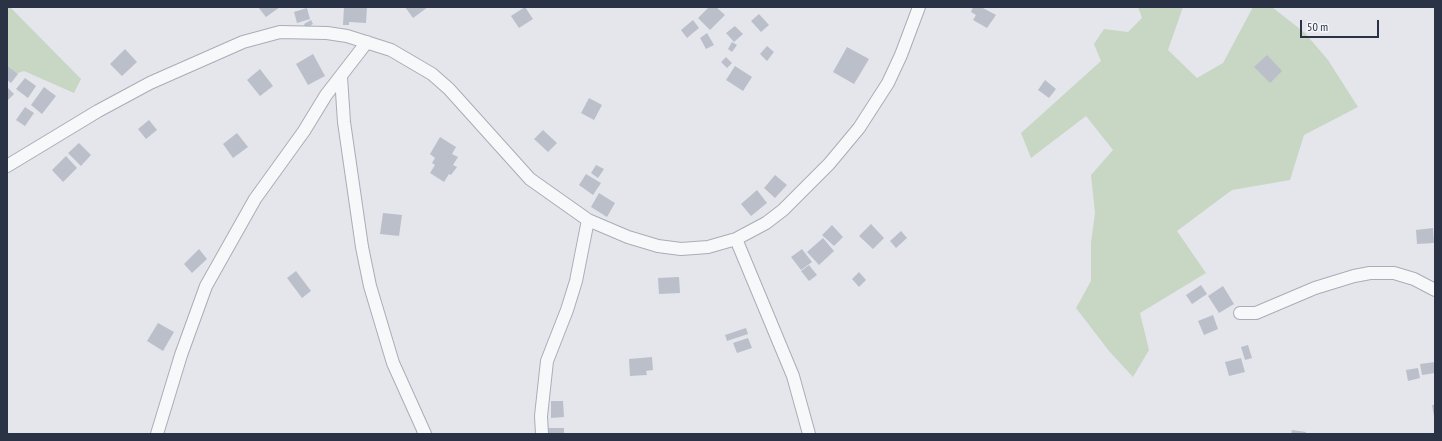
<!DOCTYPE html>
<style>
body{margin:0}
#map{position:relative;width:1442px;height:441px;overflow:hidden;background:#e4e6ec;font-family:"PT Sans Narrow",sans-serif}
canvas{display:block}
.frame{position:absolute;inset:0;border:8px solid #2a3345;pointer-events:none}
.scale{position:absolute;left:1300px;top:20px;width:79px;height:18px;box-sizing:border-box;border:2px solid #2a3345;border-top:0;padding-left:5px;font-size:12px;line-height:14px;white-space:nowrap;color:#2a3345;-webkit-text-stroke:3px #f4f5f9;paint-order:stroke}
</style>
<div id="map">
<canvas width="1442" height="441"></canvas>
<div class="frame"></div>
<div class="scale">50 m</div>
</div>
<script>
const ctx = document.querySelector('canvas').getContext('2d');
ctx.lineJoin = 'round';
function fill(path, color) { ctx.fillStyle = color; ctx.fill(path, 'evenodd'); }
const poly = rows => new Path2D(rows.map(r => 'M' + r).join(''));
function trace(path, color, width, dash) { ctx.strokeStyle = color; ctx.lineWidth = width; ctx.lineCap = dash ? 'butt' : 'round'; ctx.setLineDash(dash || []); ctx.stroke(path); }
fill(poly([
 [7,7,10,7,81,79,74,93,24,71,7,77],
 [1138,7,1183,7,1168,50,1197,78,1223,63,1253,7,1272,7,1305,33,1328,60,1358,107,1304,135,1290,180,1232,190,1177,231,1206,273,1140,313,1149,350,1133,377,1109,351,1076,308,1091,281,1091,243,1095,213,1091,175,1113,150,1086,116,1031,158,1021,133,1101,61,1094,44,1104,29,1128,32,1142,18]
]), '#c8d6c4');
fill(poly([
 [258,7,280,7,266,17],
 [344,7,367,7,366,23,349,22,349,25,343,25],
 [405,7,428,7,413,18],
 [525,7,533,19,519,28,511,16],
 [709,7,716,7,725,15,710,30,698,18],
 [973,7,981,7,996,15,987,28,973,20,976,15,971,12],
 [307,8,310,19,297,23,294,12],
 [759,14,769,25,761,32,751,21],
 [311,20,313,24,306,28,304,24],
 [693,20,699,28,687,38,681,30],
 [735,26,743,34,734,42,726,33],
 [707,33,714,45,706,49,700,38],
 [732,42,737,45,732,52,728,49],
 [767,46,774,52,767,61,760,54],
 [847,47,869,59,854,84,833,72],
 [125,49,137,62,122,76,110,64],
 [313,54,325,76,308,85,296,64],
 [1267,55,1282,71,1270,83,1254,67],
 [726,57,732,63,727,68,721,62],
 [7,66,18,74,11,83,7,80],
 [735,66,752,77,743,91,726,80],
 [260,69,273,86,260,96,247,80],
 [25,78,36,86,28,98,16,89],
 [1045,80,1056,89,1049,98,1038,90],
 [7,87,14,94,7,101],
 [44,87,56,96,42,114,31,105],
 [589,98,602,105,594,120,581,113],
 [25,107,34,113,25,126,16,120],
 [149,120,157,130,146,139,138,129],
 [543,130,557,143,548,152,534,139],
 [237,133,248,147,233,158,223,144],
 [440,137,456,147,452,154,458,157,453,165,457,167,451,175,449,174,444,182,430,173,435,165,432,163,435,158,430,154],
 [79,143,91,155,81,166,68,153],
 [66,156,77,168,63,182,52,170],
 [596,165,604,169,598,178,591,173],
 [586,174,601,183,593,195,579,185],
 [775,175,787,185,775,198,764,188],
 [757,190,767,203,751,216,741,204],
 [599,193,615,203,607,217,591,207],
 [383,213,402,215,399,236,380,234],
 [871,224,884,238,873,249,859,236],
 [832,225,843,237,834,246,822,235],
 [1433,228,1434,243,1417,244,1416,230],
 [901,231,907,238,896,248,890,241],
 [823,238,834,251,819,265,807,252],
 [199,249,207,259,192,273,184,264],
 [802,249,812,262,801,270,791,257],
 [809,265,817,275,809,281,801,271],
 [296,271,311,291,302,298,287,278],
 [859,272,866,280,859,287,852,279],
 [679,277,680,293,659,294,658,278],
 [1201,285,1207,294,1192,304,1186,295],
 [1223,286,1234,304,1219,313,1208,296],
 [1213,315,1218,329,1204,335,1198,321],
 [158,323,174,332,163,351,147,341],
 [746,328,748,334,727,341,725,335],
 [748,338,752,348,737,353,733,343],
 [1248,345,1252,358,1245,360,1241,347],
 [652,357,653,370,646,371,647,375,630,376,629,359],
 [1241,358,1245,372,1229,376,1225,362],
 [1435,362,1435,373,1422,375,1420,364],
 [1418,368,1420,378,1408,381,1406,370],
 [551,401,563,401,564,417,551,418],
 [1432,405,1435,405,1435,417,1434,417],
 [544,428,564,428,564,434,544,434],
 [1292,430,1306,432,1306,434,1291,434]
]), '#babfca');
const minor = poly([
 [341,77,344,122,362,247,370,286,393,363,425,434],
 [7,166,98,111,150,83,243,42,280,32,327,33,347,36,391,50,432,74,449,89,530,179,588,220,628,237,658,246,681,249,708,247,736,239,766,223,783,210,829,164,859,128,888,83,901,55,919,7],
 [736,239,793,376,809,434],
 [1240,313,1256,313,1315,288,1354,276,1370,273,1394,273,1414,279,1435,290],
 [157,434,181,355,206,286,255,199,304,131,326,95,367,42],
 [542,434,541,416,547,361,567,310,576,281,588,220]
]);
trace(minor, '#a8adb7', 14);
trace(minor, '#f7f8fa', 12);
</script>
